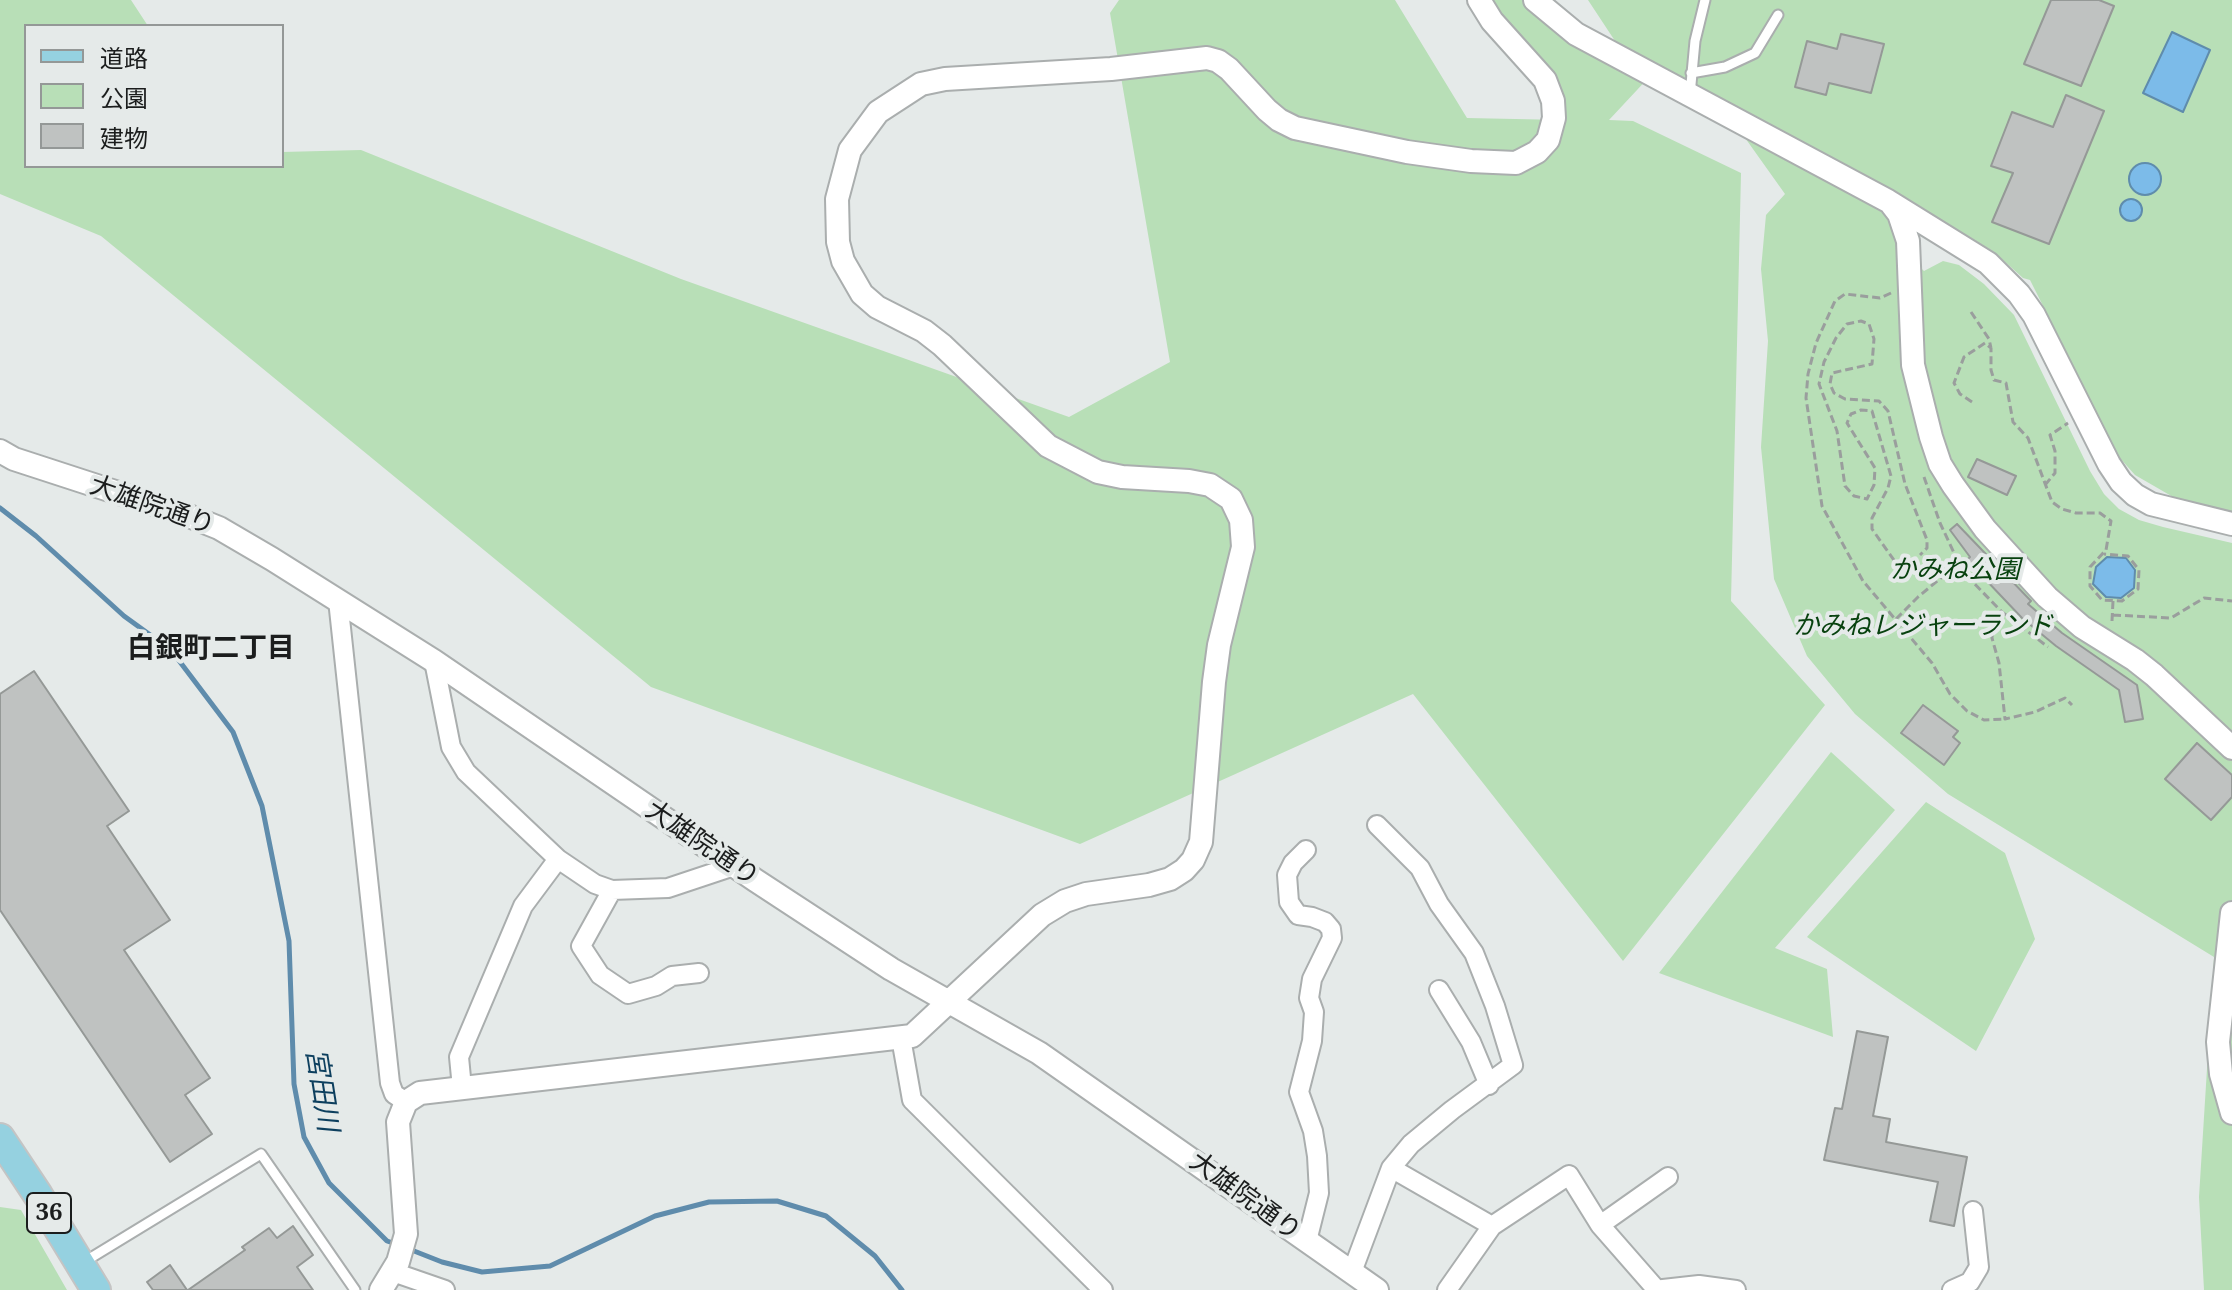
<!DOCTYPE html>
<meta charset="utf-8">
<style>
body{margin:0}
#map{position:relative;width:2232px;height:1290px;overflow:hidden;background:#e5eae9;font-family:"Noto Serif","Noto Sans JP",serif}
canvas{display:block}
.legend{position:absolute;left:24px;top:24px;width:260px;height:144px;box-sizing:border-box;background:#e5eae9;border:2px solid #949897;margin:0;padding:10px 14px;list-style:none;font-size:24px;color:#1b1d1d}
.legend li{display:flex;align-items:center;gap:16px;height:40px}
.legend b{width:40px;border:2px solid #949897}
</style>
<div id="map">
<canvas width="2232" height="1290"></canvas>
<ul class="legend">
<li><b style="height:10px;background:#95d1e0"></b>道路</li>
<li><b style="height:22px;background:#b8dfb7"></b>公園</li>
<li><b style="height:22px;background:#bfc2c1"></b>建物</li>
</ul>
</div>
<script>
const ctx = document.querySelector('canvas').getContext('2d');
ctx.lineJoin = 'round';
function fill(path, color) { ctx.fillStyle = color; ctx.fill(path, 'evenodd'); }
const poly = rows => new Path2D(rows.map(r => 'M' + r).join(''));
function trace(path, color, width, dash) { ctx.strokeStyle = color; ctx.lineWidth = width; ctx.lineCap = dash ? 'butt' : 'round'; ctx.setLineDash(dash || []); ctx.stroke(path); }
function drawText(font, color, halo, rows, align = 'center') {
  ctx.font = font + ' "Noto Serif","Noto Sans JP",serif'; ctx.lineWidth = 8; ctx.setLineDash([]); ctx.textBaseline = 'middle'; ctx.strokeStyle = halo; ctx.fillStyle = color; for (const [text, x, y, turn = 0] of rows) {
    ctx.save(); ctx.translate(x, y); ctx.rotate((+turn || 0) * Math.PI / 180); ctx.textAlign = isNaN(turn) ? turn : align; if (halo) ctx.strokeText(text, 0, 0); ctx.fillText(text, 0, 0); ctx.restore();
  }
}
fill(poly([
 [0,0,131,0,148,26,26,26,26,166,282,166,282,152,361,150,681,279,1069,417,1170,362,1110,13,1119,0,1395,0,1467,118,1563,120,1553,101,1479,0,1535,0,1651,75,1609,120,1633,121,1741,173,1731,601,1825,705,1623,961,1413,694,1080,844,651,687,101,236,0,194],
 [1588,0,2232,0,2232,513,2180,501,2135,475,2119,457,2030,280,2023,278,1994,252,1938,218,1617,44],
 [1743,135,1886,212,1900,248,1924,271,1943,261,1959,265,1984,284,2014,315,2090,471,2104,494,2119,509,2139,520,2163,527,2232,543,2232,1290,2204,1290,2199,1197,2214,957,1948,794,1855,714,1807,656,1774,579,1761,447,1768,341,1761,269,1766,215,1785,194],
 [1831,752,1895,810,1775,948,1827,969,1833,1037,1659,973],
 [1926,802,2005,853,2035,939,1976,1051,1807,937],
 [0,1207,21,1210,67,1290,0,1290]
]), '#b8dfb7');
const water = poly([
 [2172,32,2210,50,2183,112,2143,93,2172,32],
 '2129 179a16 16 0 1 1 32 0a16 16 0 1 1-32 0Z',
 '2120 210a11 11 0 1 1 22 0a11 11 0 1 1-22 0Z',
 [2107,557,2126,558,2135,570,2134,588,2121,598,2106,597,2093,584,2096,567,2107,557]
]);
fill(water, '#7cbbe9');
trace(water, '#5f8cac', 2);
trace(poly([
 [0,508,36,536,124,616,171,650,233,732,262,806,289,941,294,1084,304,1137,329,1183,387,1241,396,1244],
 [409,1249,442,1262,482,1272,550,1266,655,1216,709,1202,777,1201,826,1216,875,1256,902,1290]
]), '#5f8cac', 5);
const building = poly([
 [2051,0,2099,0,2114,6,2081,86,2024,64,2051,0],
 [1841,34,1884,44,1871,93,1829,83,1826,95,1795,87,1807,41,1837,49,1841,34],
 [2066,95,2104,111,2049,244,1992,222,2013,173,1991,166,2012,112,2053,127,2066,95],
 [1977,459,2016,476,2007,495,1968,477,1977,459],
 [1957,524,2031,601,2028,604,2062,633,2137,685,2143,719,2125,722,2119,690,2056,646,2022,618,1967,560,1970,557,1950,530,1957,524],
 [34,671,129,811,107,826,170,920,124,950,210,1078,185,1095,212,1134,170,1162,0,910,0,694,34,671],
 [1923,705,1958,731,1953,737,1960,743,1944,765,1901,733,1923,705],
 [2197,743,2232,775,2232,797,2211,820,2165,779,2197,743],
 [1857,1031,1888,1037,1873,1116,1890,1119,1886,1142,1967,1157,1954,1226,1930,1221,1938,1182,1824,1160,1835,1108,1842,1109,1857,1031],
 [293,1226,313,1255,297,1267,313,1290,188,1290,245,1250,242,1247,269,1228,277,1238,293,1226],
 [170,1265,187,1290,153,1290,147,1282,170,1265]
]);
fill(building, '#bfc2c1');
trace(building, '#959997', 2);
const service = poly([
 [1691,73,1725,67,1755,53,1778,15],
 [1690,95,1695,41,1705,0],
 [84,1262,261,1154,355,1290]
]);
const minor = poly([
 [338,600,390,1083,394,1094,406,1102],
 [434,661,451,747,466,772,558,859,595,884,612,890,668,888,734,866],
 [1306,850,1293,863,1287,875,1289,902,1298,915,1312,917,1325,922,1331,929,1332,938,1312,979,1309,998,1314,1012,1312,1041,1299,1092,1313,1131,1317,1156,1319,1193,1307,1241],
 [612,890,581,946,600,975,628,994,656,986,672,976,699,973],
 [1439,990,1471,1042,1489,1085],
 [901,1038,912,1100,1103,1290],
 [462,1088,459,1057,523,906,558,859],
 [1391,1168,1492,1226],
 [1600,1225,1656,1289],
 [393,1272,445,1290],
 [1352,1272,1391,1168,1411,1144,1452,1110,1513,1065,1495,1006,1474,953,1439,904,1420,868,1377,825],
 [1447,1290,1492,1226,1569,1175,1600,1225,1668,1177],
 [1654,1290,1699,1285,1736,1290],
 [1952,1290,1970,1282,1979,1267,1973,1211]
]);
const tertiary = poly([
 [1535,0,1576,34,1888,201,1988,263,2019,294,2034,315,2109,464,2121,482,2135,495,2151,504,2232,524],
 [1892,205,1899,214,1908,241,1913,365,1931,437,1940,464,1953,485,1985,529,2047,597,2082,627,2135,660,2154,675,2232,748],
 [0,451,14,459,189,516,219,528,272,559,434,661,755,880,891,969,1039,1053,1377,1290],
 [2232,913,2218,1042,2221,1074,2232,1113],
 [381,1290,398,1262,406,1234,398,1122,406,1102,420,1093,912,1036,1042,915,1065,901,1086,894,1149,885,1170,879,1184,870,1193,860,1201,842,1214,682,1219,645,1243,547,1241,520,1231,499,1210,485,1189,481,1122,477,1098,472,1048,446,942,345,924,331,877,307,862,294,843,261,838,242,837,199,850,150,878,112,921,84,945,79,1111,69,1207,58,1218,61,1229,69,1267,110,1279,120,1295,128,1407,152,1471,161,1516,163,1537,152,1548,140,1554,118,1553,101,1545,80,1492,21,1479,0]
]);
const primary = poly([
 [0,1138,38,1195,96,1290]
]);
trace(service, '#aaaeae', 13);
trace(minor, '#aaaeae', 22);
trace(tertiary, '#aaaeae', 26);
trace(primary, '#c4c4c4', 32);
trace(poly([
 [1891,293,1880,298,1845,294,1835,301,1816,343,1808,374,1806,398,1822,506,1863,581,1932,663,1950,694,1967,711,1984,720,2005,719],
 [1971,312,1989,339,1991,348],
 [1972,402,1960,394,1954,383,1964,357,1985,343,1991,348,1991,370,1994,380,2006,383,2013,422,2028,438,2052,502,2062,509,2076,513,2100,513,2111,521,2106,550,2090,567,2090,586,2102,600,2122,601,2138,589,2139,570,2128,556,2104,554],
 [1924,477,1940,523,1963,572,2002,612,2048,647],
 [2045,485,2055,473,2055,451,2050,435,2068,423],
 [1908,580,1872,529,1872,518,1888,488,1891,476,1872,411,1861,410,1851,414,1847,423,1875,468,1874,485,1867,499,1854,496,1845,486,1837,431,1819,384,1824,362,1836,338,1847,324,1861,321,1869,324,1874,339,1872,364,1832,373,1830,384,1834,393,1845,399,1879,401,1888,411,1905,484,1927,540,1927,548,1920,555],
 [2002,612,1993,626,1992,638,1999,663,2005,719,2035,712,2065,698,2072,705],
 [2113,615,2171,618,2204,598,2232,601],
 [1896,619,1918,597,1959,563],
 [2112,621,2113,601]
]), '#9a9e9d', 3, [8, 4]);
trace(service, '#fff', 9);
trace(minor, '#fff', 18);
trace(tertiary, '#fff', 22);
trace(primary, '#95d1e0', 28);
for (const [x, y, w] of [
 [49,1213,44]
]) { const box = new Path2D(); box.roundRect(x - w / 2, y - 20, w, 40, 6); ctx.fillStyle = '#e5eae9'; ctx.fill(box); trace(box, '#1b1d1d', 2); }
drawText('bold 24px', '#1b1d1d', null, [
 ["36",49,1213]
]);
drawText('26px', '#1b1d1d', '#e5eae9', [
 ["大雄院通り",152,506,19],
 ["大雄院通り",702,844,34],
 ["大雄院通り",1245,1197,36]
]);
drawText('italic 26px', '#08420f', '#e5eae9', [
 ["かみね公園",1955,571],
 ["かみねレジャーランド",1923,627]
]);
drawText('bold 28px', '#1b1d1d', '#e5eae9', [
 ["白銀町二丁目",211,649]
]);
drawText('italic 28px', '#0d3f5e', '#e5eae9', [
 ["宮田川",321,1090,81]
]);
</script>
